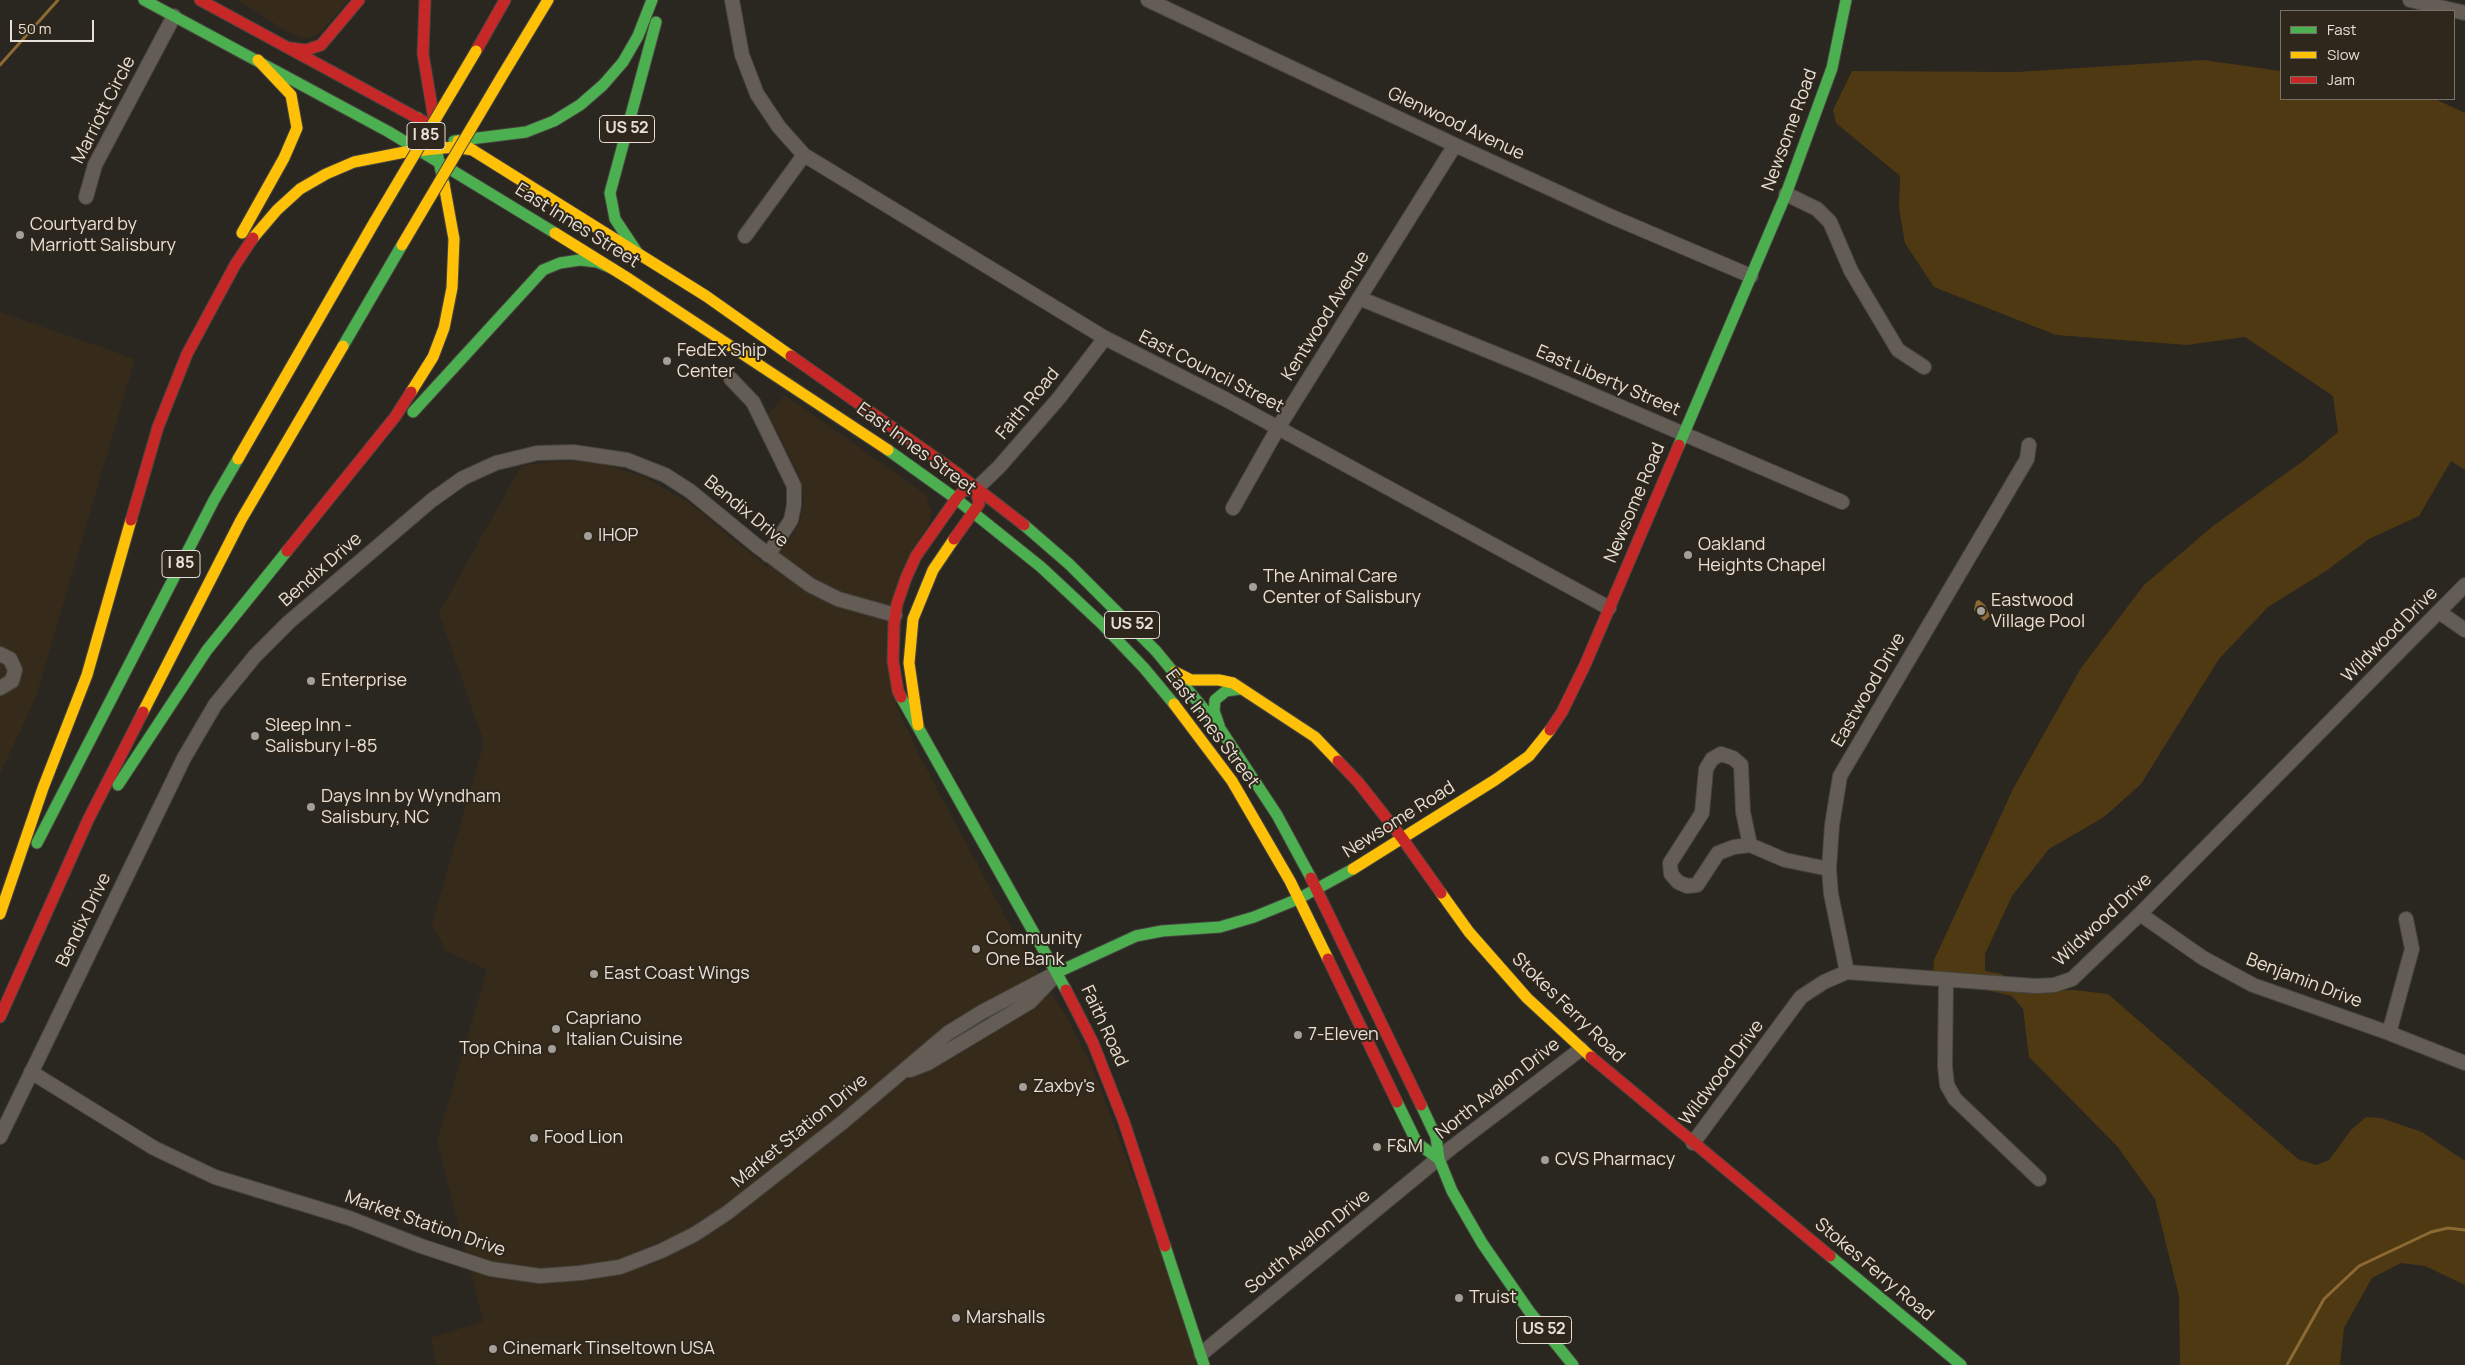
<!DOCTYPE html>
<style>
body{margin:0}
#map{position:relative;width:2465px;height:1365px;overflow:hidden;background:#2a2620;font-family:Manrope,sans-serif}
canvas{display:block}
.legend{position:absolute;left:2280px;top:10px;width:175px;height:90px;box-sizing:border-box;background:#2f271b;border:1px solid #787167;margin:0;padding:6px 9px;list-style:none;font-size:15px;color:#e6e0d8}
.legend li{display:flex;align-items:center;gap:10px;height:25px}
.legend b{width:25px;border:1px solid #787167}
.scale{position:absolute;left:10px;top:20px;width:84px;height:22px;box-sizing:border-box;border:2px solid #e6e0d8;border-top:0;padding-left:6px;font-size:15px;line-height:18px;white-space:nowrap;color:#e6e0d8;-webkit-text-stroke:4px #2f271b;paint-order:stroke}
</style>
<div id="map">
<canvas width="2465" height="1365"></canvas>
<ul class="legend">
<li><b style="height:6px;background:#4caf50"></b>Fast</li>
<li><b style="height:6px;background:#ffc107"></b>Slow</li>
<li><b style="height:6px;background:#c62828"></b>Jam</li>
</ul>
<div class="scale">50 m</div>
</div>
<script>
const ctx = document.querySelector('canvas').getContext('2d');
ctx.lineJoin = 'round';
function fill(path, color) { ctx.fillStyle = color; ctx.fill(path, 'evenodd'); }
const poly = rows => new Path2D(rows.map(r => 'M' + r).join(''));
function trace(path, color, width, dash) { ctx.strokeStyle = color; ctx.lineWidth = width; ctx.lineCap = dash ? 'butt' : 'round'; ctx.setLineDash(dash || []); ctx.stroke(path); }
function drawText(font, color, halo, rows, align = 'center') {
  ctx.font = font + ' Manrope,sans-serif'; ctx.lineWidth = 4; ctx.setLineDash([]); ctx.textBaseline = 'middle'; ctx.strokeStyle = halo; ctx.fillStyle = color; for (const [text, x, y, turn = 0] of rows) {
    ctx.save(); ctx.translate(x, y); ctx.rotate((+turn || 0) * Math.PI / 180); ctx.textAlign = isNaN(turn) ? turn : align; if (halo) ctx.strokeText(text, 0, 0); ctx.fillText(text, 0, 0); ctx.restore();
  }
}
fill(poly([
 [238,0,348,0,321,32,310,38,303,38,291,34],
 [0,312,135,359,36,697,0,774],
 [785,395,928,496,926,498,931,510,930,521,907,563,896,704,917,751,1023,950,1065,1014,1091,1064,1149,1218,1198,1365,436,1365,431,1338,483,1321,437,1141,487,970,446,951,432,924,484,743,439,613,521,466,547,462,573,461,601,463,644,477,688,502,767,567,794,533,801,518,804,499,798,472,768,415]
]), '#362b1b');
fill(poly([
 [2204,60,2281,71,2281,99,2435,99,2465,113,2465,470,2451,461,2419,516,2369,539,2326,571,2268,607,2219,659,2141,784,2104,817,2049,849,2012,896,1985,954,1985,971,2002,974,2017,992,2074,990,2108,994,2298,1159,2316,1165,2329,1160,2351,1130,2366,1117,2381,1118,2422,1132,2465,1161,2465,1285,2425,1266,2401,1263,2372,1278,2344,1328,2340,1365,2180,1365,2179,1296,2155,1199,2117,1146,2029,1057,2023,1009,2012,996,1982,989,1961,988,1961,973,1933,972,1934,960,2013,789,2081,668,2144,585,2213,526,2303,461,2338,432,2333,396,2245,337,2187,345,2056,335,1934,287,1905,243,1899,208,1900,176,1836,123,1833,110,1852,71,2017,72]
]), '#4f3913');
fill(poly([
 [1979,600,1985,605,1990,616,1984,621,1974,610,1976,601]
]), '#8d6a33');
trace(poly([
 [0,65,58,0],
 [2287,1365,2324,1299,2359,1266,2431,1232,2448,1228,2465,1230]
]), '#8d6a33', 3);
const street = poly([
 [732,0,742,55,757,94,779,127,804,155,1105,338,1225,399,1609,608],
 [1148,0,1455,145,1610,216,1751,276],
 [2410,0,2465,13],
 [1786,194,1817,209,1830,222,1851,271,1898,350,1924,367],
 [86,197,95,165,174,16],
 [745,236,804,155],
 [1359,298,1535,370,1842,502],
 [731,379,753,402,794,486,794,505,791,520,768,555],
 [976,489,999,467,1059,398,1105,338],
 [1233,508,1278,428,1455,145],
 [2439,612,2465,630],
 [0,654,10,659,15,670,12,681,0,688],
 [1721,754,1733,758,1741,765,1743,812,1750,845,1734,847,1718,853,1697,885,1687,886,1678,882,1671,874,1670,863,1702,813,1706,769,1712,759,1721,754],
 [1750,845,1785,860,1829,869],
 [2140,914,2203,958,2253,985,2389,1033,2465,1063],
 [1847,972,1831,894,1829,869,1832,825,1840,776,2027,459,2029,445],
 [1946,980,1945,1066,1947,1085,1955,1099,2039,1179],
 [2389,1033,2412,949,2406,919],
 [910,1070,928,1063,1030,1002,1051,980],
 [31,1072,154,1148,215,1177,349,1218,421,1246,491,1269,540,1276,580,1273,620,1267,661,1251,695,1234,727,1213,843,1122,948,1033,982,1012,1058,972],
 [0,1137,184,758,215,705,255,656,289,622,432,500,463,478,496,463,537,453,573,452,627,460,665,475,690,491,757,546,810,585,838,599,895,615],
 [1693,1143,1801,997,1824,982,1847,972,2035,986,2054,985,2072,979,2140,914,2465,585],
 [1201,1354,1451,1148,1581,1049]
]);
const fast = poly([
 [144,0,389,132,555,233],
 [418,118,429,134,438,157,444,184],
 [454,141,526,132,554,121,580,105,603,85,623,62,638,36,652,0],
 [637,252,615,219,610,193,656,22],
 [343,346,402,245],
 [413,412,543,270,560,263,580,260,597,262,611,268],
 [1679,445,1786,194,1832,68,1846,0],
 [888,450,955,498,1041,567,1101,623,1144,668,1174,704],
 [1024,525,1069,564,1156,651,1221,730,1277,815,1311,878],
 [901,697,1066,990],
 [1219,725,1214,711,1215,700,1226,691,1240,689],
 [118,785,207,650,287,551],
 [37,843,214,500,238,459],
 [1058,972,1136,936,1162,931,1220,927,1254,917,1298,899,1353,869],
 [1397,1102,1417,1143,1439,1159],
 [1421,1105,1436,1137,1439,1159,1452,1191,1482,1243,1529,1311,1573,1365],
 [1165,1246,1204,1365],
 [1830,1256,1961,1365]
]);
const slow = poly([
 [502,76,548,0],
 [458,141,706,296,791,356],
 [242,233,284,158,297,128,291,95,258,60],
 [555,233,629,279,888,450],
 [253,238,277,210,300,189,326,174,354,162,405,152,454,147,473,150],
 [411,392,433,357,444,328,452,288,454,239,444,184],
 [238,459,375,221],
 [1175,672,1191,680,1219,680,1233,683,1315,737,1338,761],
 [1174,704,1232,781,1290,881,1328,959],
 [143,712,241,520,343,346],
 [918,725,909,663,913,619,933,570,954,539],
 [1353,869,1495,780,1529,756,1550,730],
 [1441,893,1469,932,1527,998,1591,1057],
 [0,914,43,788,87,675,131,520]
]);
const jam = poly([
 [200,0,432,126],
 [425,0,423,54,437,137],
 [291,48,306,50,321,45,359,0],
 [476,51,505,0],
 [791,356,957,473,1024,525],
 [131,520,158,427,187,354,235,265,253,238],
 [287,551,395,417,411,392],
 [901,697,898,691,893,661,894,624,897,604,906,578,916,556,956,499,963,491,976,489,979,504,954,539],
 [1550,730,1562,712,1585,665,1679,445],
 [1338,761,1358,782,1402,838,1441,893],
 [1311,878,1421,1105],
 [1328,959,1397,1102],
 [1066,990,1093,1043,1124,1122,1165,1246],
 [0,1017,88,820,143,712],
 [1591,1057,1830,1256]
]);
trace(street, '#47443e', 16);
trace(fast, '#47443e', 13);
trace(slow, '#47443e', 13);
trace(jam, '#47443e', 13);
trace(street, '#635d56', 14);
trace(fast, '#4caf50', 11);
trace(slow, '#ffc107', 11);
trace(jam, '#c62828', 11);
const slowBridge = poly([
 [375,221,476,51],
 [402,245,502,76]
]);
trace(slowBridge, '#47443e', 13, []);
trace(slowBridge, '#ffc107', 11);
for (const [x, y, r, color] of [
 [20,235,5,"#a49f98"],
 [667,361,5,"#a49f98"],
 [588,536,5,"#a49f98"],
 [1688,555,5,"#a49f98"],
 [1253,587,5,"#a49f98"],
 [1981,611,5,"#a49f98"],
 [311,681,5,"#a49f98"],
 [255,736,5,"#a49f98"],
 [311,807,5,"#a49f98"],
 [976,949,5,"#a49f98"],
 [594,974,5,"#a49f98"],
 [556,1029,5,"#a49f98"],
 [1298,1035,5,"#a49f98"],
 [552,1049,5,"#a49f98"],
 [1023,1087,5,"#a49f98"],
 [534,1138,5,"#a49f98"],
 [1377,1147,5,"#a49f98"],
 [1545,1160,5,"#a49f98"],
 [1459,1298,5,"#a49f98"],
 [956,1318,5,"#a49f98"],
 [493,1349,5,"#a49f98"]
]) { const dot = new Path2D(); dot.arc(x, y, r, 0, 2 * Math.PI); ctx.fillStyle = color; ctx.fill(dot); trace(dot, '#2f271b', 2); }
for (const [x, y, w] of [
 [627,129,55],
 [426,136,38],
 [181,564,38],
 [1132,625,55],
 [1544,1330,55]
]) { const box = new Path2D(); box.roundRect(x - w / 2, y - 13.5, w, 27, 4); ctx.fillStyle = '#2f271b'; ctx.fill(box); trace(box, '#e6e0d8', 1); }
drawText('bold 16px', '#e6e0d8', null, [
 ["US 52",627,129],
 ["I 85",426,136],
 ["I 85",181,564],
 ["US 52",1132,625],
 ["US 52",1544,1330]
]);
drawText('18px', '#e6e0d8', '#2f271b', [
 ["Marriott Circle",104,110,-63],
 ["Glenwood Avenue",1456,124,25],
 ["Newsome Road",1790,130,-70],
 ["East Innes Street",577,226,32],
 ["Kentwood Avenue",1326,316,-58],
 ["East Council Street",1211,372,27],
 ["East Liberty Street",1608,381,23],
 ["Faith Road",1028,404,-50],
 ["East Innes Street",916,449,36],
 ["Newsome Road",1635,503,-67],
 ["Bendix Drive",746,512,39],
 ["Bendix Drive",321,570,-41],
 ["Wildwood Drive",2390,635,-45],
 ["Eastwood Drive",1869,690,-60],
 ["East Innes Street",1212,729,53],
 ["Newsome Road",1399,820,-32],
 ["Bendix Drive",84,920,-64],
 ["Wildwood Drive",2103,920,-43],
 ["Benjamin Drive",2304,981,21],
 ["Stokes Ferry Road",1568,1008,44],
 ["Faith Road",1104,1026,65],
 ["Wildwood Drive",1722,1073,-53],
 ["North Avalon Drive",1498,1089,-38],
 ["Market Station Drive",800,1131,-39],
 ["Market Station Drive",425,1224,19],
 ["South Avalon Drive",1308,1242,-39],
 ["Stokes Ferry Road",1874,1270,40]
]);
drawText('18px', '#e6e0d8', '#2f271b', [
 ["Courtyard by",30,225],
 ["Marriott Salisbury",30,246],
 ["FedEx Ship",677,351],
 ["Center",677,372],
 ["IHOP",598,536],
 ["Oakland",1698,545],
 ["Heights Chapel",1698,566],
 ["The Animal Care",1263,577],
 ["Center of Salisbury",1263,598],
 ["Eastwood",1991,601],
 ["Village Pool",1991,622],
 ["Enterprise",321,681],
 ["Sleep Inn -",265,726],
 ["Salisbury I-85",265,747],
 ["Days Inn by Wyndham",321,797],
 ["Salisbury, NC",321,818],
 ["Community",986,939],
 ["One Bank",986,960],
 ["East Coast Wings",604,974],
 ["Capriano",566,1019],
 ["Italian Cuisine",566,1040],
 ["7-Eleven",1308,1035],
 ["Top China",542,1049,"right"],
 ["Zaxby's",1033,1087],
 ["Food Lion",544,1138],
 ["F&M",1387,1147],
 ["CVS Pharmacy",1555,1160],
 ["Truist",1469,1298],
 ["Marshalls",966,1318],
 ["Cinemark Tinseltown USA",503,1349]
], 'left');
</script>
